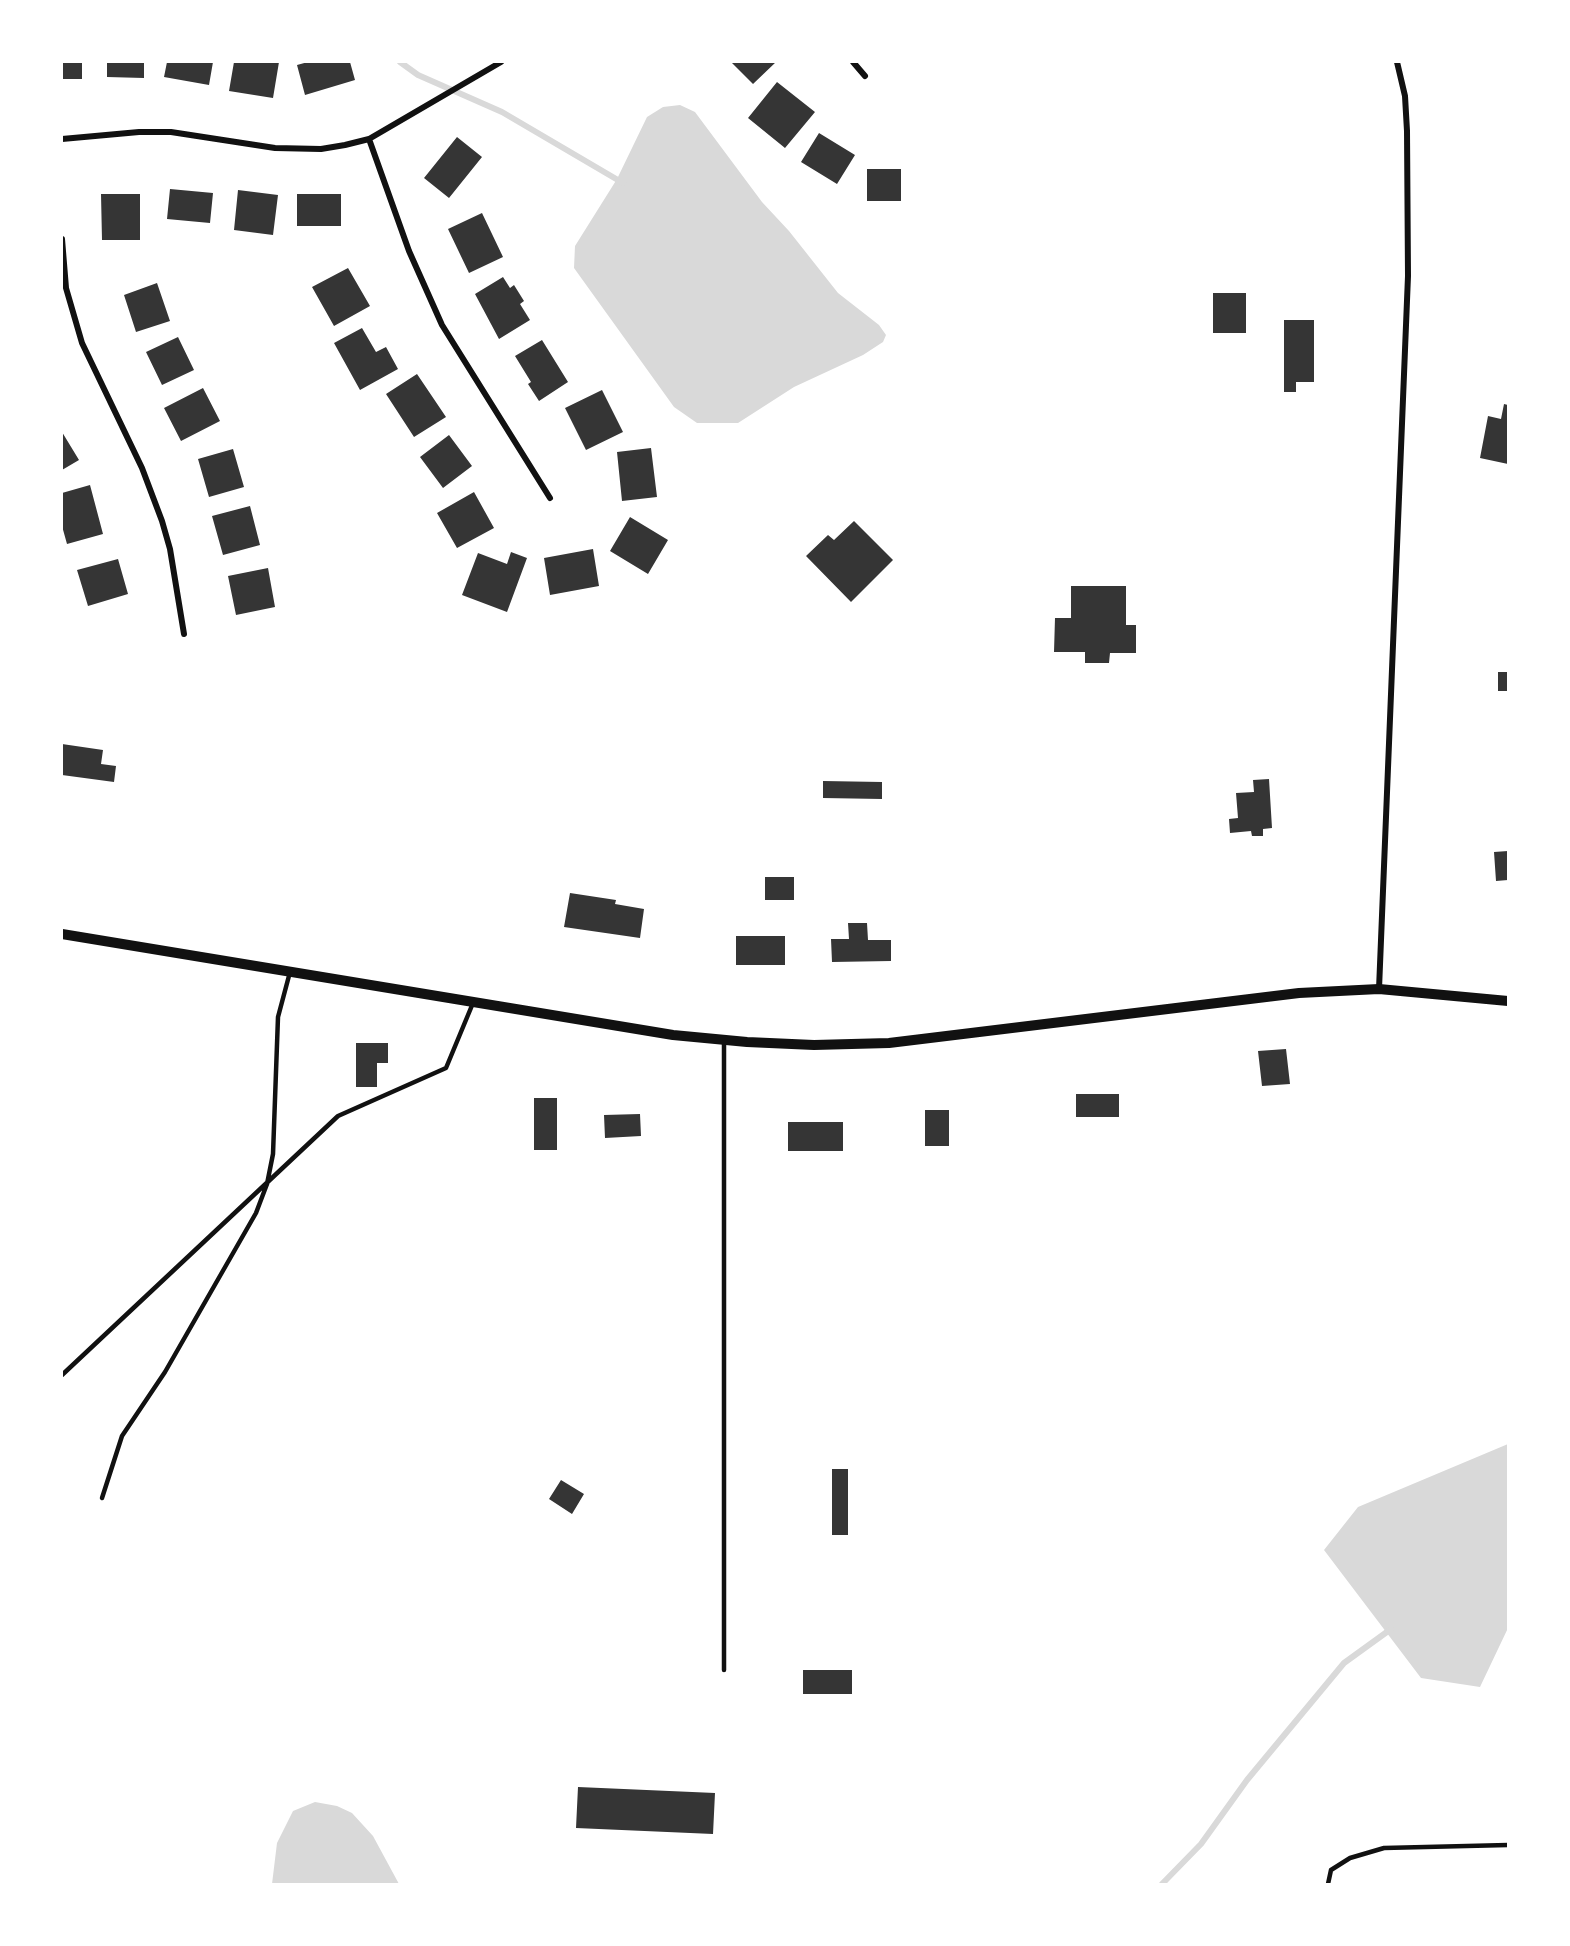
<!DOCTYPE html>
<style>
body{margin:0}
#map{position:relative;width:1570px;height:1946px;overflow:hidden;background:#fff;font-family:Raleway,sans-serif}
canvas{display:block}
.frame{position:absolute;inset:0;border:63px solid #fff;pointer-events:none}
</style>
<div id="map">
<canvas width="1570" height="1946"></canvas>
<div class="frame"></div>
</div>
<script>
const ctx = document.querySelector('canvas').getContext('2d');
ctx.lineJoin = 'round';
function fill(path, color) { ctx.fillStyle = color; ctx.fill(path, 'evenodd'); }
const poly = rows => new Path2D(rows.map(r => 'M' + r).join(''));
function trace(path, color, width, dash) { ctx.strokeStyle = color; ctx.lineWidth = width; ctx.lineCap = dash ? 'butt' : 'round'; ctx.setLineDash(dash || []); ctx.stroke(path); }
fill(poly([
 [680,105,695,112,762,202,789,231,838,293,879,325,886,335,883,342,863,355,794,387,738,423,697,423,674,407,574,268,575,246,617,179,647,117,663,107],
 [1508,1444,1508,1628,1480,1687,1421,1678,1324,1550,1358,1507],
 [315,1802,337,1806,352,1813,373,1836,399,1884,272,1884,277,1843,293,1811]
]), '#d9d9d9');
trace(poly([
 [400,62,418,75,502,112,623,183],
 [1162,1884,1201,1844,1247,1780,1344,1663,1391,1629]
]), '#d9d9d9', 6);
fill(poly([
 [62,62,82,62,82,79,62,79],
 [107,62,144,62,144,78,107,77],
 [167,62,213,62,209,85,164,77],
 [234,62,279,62,273,98,229,91],
 [308,62,350,62,355,80,305,95,297,65],
 [731,62,776,62,753,84],
 [777,82,815,112,785,148,748,118],
 [819,133,855,155,837,184,801,162],
 [457,137,482,157,449,198,424,178],
 [867,169,901,169,901,201,867,201],
 [170,189,213,193,210,223,167,219],
 [238,190,278,195,273,235,234,230],
 [101,194,140,194,140,240,102,240],
 [297,194,341,194,341,226,297,226],
 [482,213,503,257,469,273,448,229],
 [348,268,370,306,334,326,312,287],
 [503,277,510,288,514,285,524,301,520,304,530,320,499,339,475,294],
 [157,283,170,321,136,332,124,295],
 [1213,293,1246,293,1246,333,1213,333],
 [1284,320,1314,320,1314,382,1296,382,1296,392,1284,392],
 [362,328,376,352,386,347,398,369,360,390,334,343],
 [178,337,194,370,162,385,146,352],
 [542,340,568,382,539,401,528,384,531,382,515,356],
 [417,374,446,417,414,437,386,394],
 [203,388,220,421,181,441,164,408],
 [602,390,623,432,586,450,565,408],
 [1504,404,1508,405,1508,464,1480,458,1488,416,1501,419],
 [62,432,79,460,62,470],
 [449,435,472,466,443,488,420,457],
 [651,448,657,497,622,501,617,452],
 [233,449,244,487,209,497,198,459],
 [90,485,103,534,67,544,62,526,62,493],
 [474,492,494,528,457,548,437,513],
 [250,506,260,545,223,555,212,516],
 [630,517,668,540,648,574,610,551],
 [854,521,893,560,851,602,806,556,828,535,834,540],
 [593,549,599,586,550,595,544,558],
 [511,552,527,558,507,612,462,595,478,553,507,564],
 [118,559,128,594,88,606,77,570],
 [268,568,275,607,236,615,228,576],
 [1071,586,1126,586,1126,625,1136,625,1136,653,1110,653,1109,663,1085,663,1085,652,1054,652,1055,618,1071,618],
 [1498,672,1508,672,1508,691,1498,691],
 [62,744,103,750,101,764,116,766,114,782,62,775],
 [1269,779,1272,828,1263,829,1263,836,1252,836,1251,831,1230,833,1229,819,1238,818,1236,793,1254,792,1253,780],
 [823,781,882,782,882,799,823,798],
 [1508,851,1508,880,1496,881,1494,852],
 [765,877,794,877,794,900,765,900],
 [570,893,616,900,615,904,644,909,640,938,564,927],
 [848,923,867,923,868,940,891,940,891,961,832,962,831,939,849,939],
 [736,936,785,936,785,965,736,965],
 [356,1043,388,1043,388,1063,377,1063,377,1087,356,1087],
 [1286,1049,1290,1084,1262,1086,1258,1051],
 [1076,1094,1119,1094,1119,1117,1076,1117],
 [534,1098,557,1098,557,1150,534,1150],
 [925,1110,949,1110,949,1146,925,1146],
 [640,1114,641,1136,605,1138,604,1115],
 [788,1122,843,1122,843,1151,788,1151],
 [832,1469,848,1469,848,1535,832,1535],
 [561,1480,584,1494,572,1514,549,1499],
 [803,1670,852,1670,852,1694,803,1694],
 [578,1787,715,1793,713,1834,576,1828]
]), '#353535');
trace(poly([
 [724,1040,724,1670],
 [62,1375,338,1116,446,1068,473,1003],
 [102,1498,122,1436,165,1372,256,1213,267,1184,273,1154,278,1017,290,972],
 [1328,1884,1331,1870,1350,1858,1384,1848,1508,1845]
]), '#111', 4.5);
trace(poly([
 [853,62,865,76],
 [62,139,139,132,171,132,275,148,321,149,345,145,369,139,501,62],
 [369,139,409,251,442,325,550,498],
 [62,239,66,288,82,343,142,468,162,521,170,549,184,634],
 [1379,989,1408,276,1407,131,1405,96,1397,62]
]), '#111', 6);
trace(poly([
 [62,934,673,1035,747,1042,814,1045,889,1043,1299,993,1379,989,1508,1001]
]), '#111', 10);
</script>
